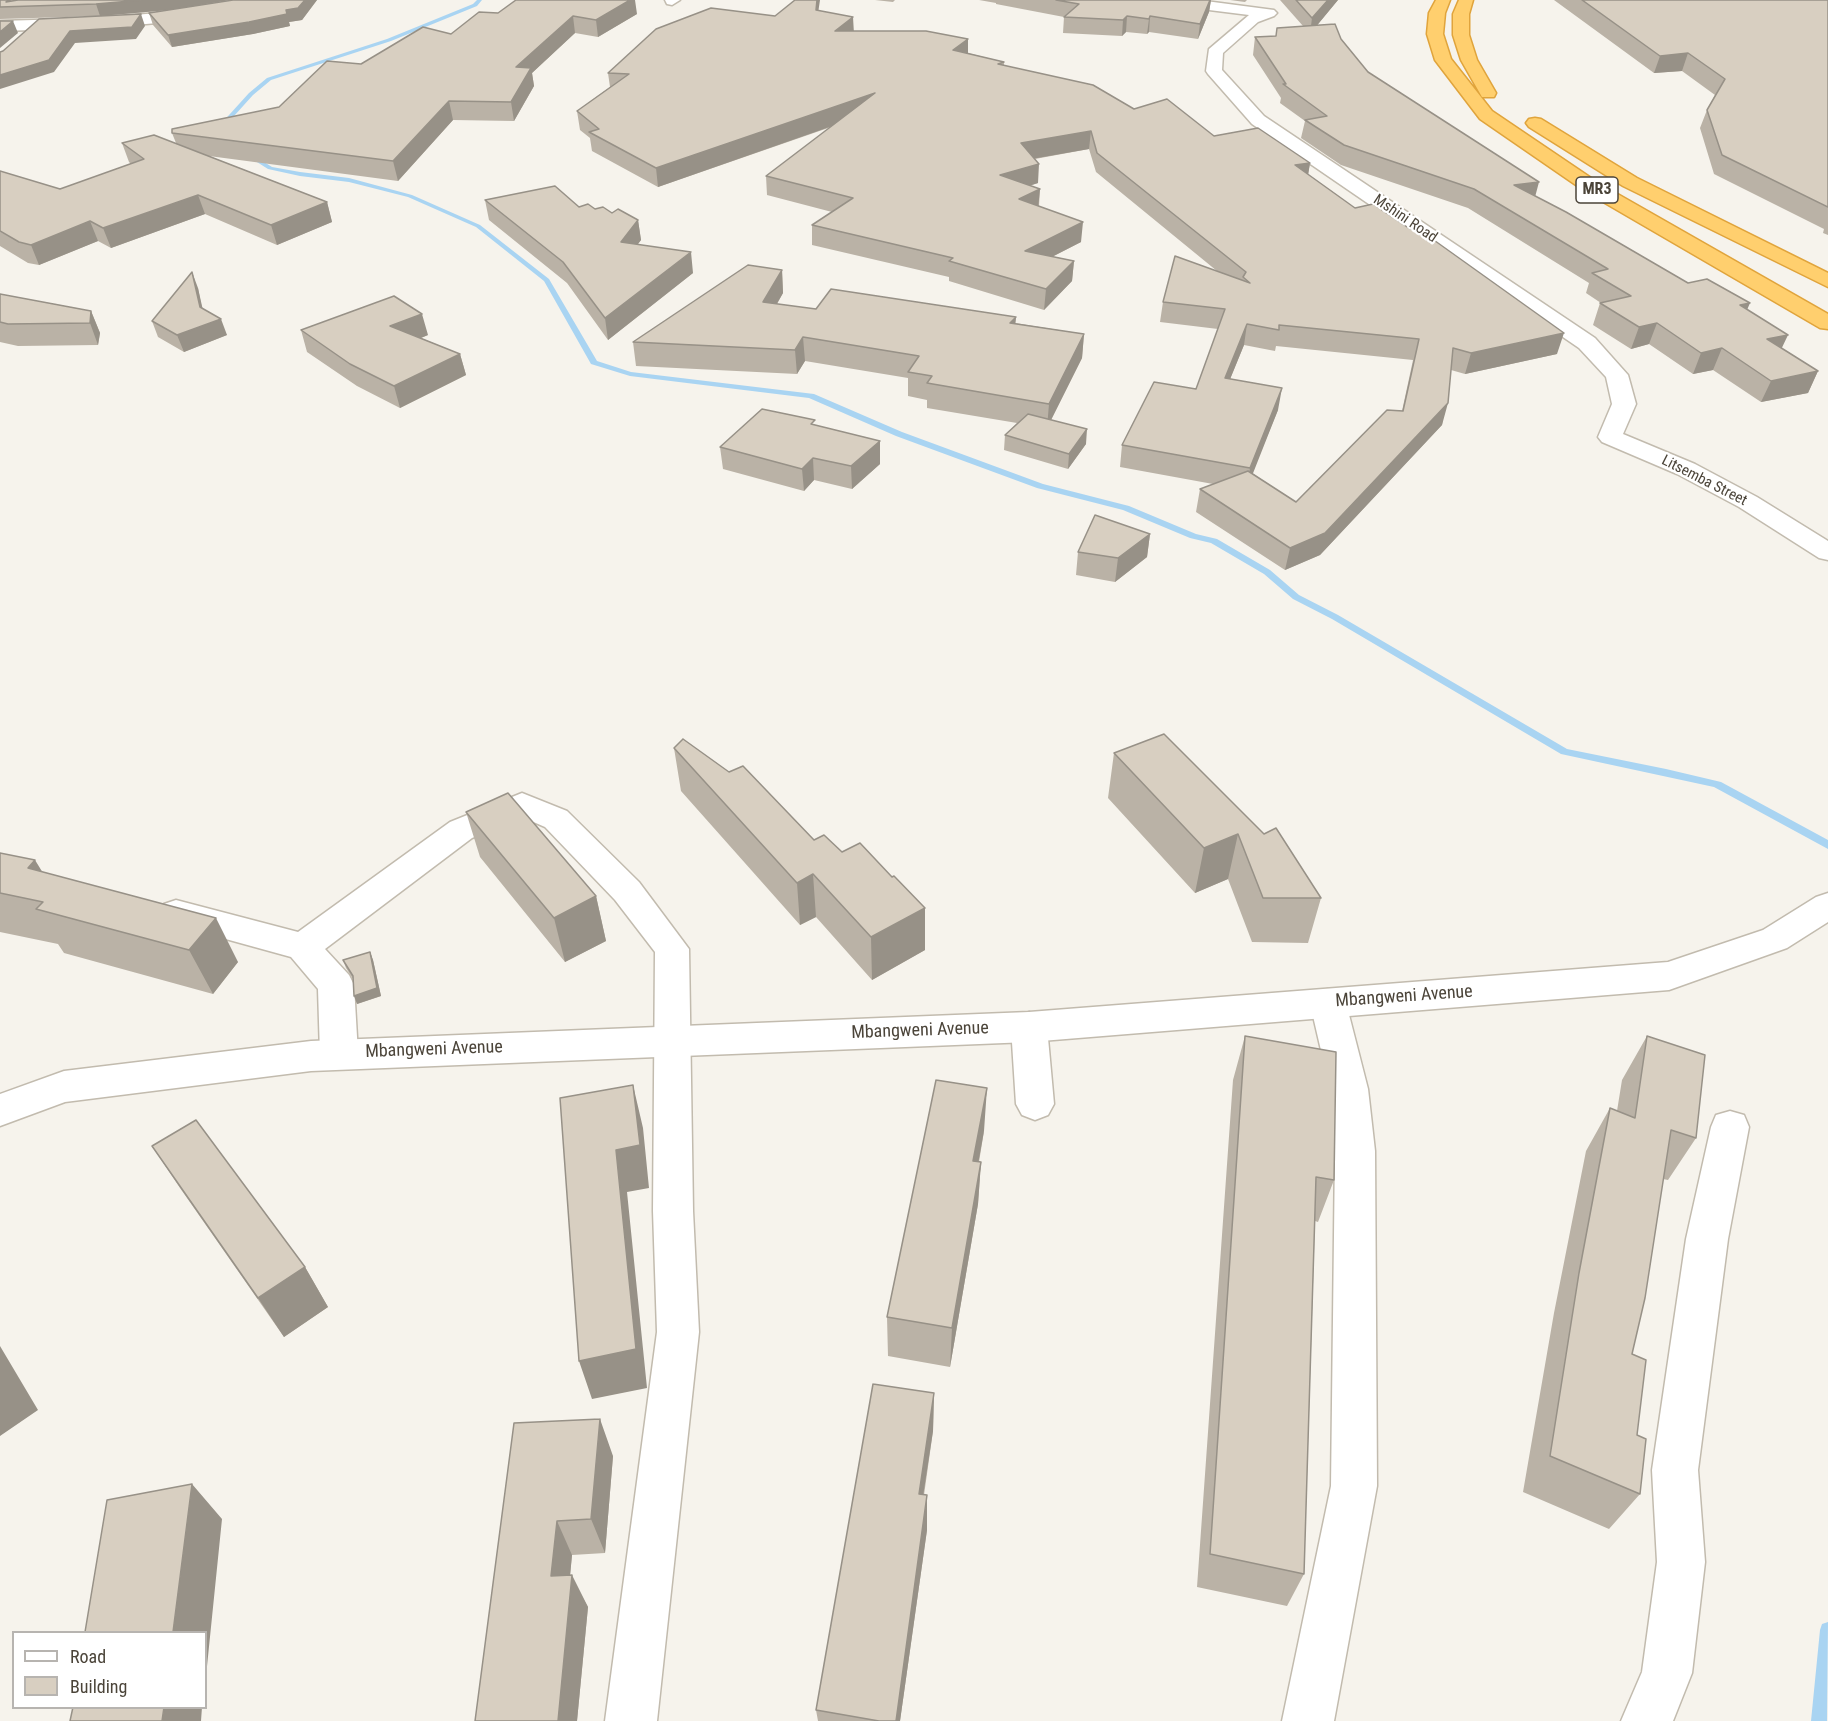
<!DOCTYPE html>
<style>
body{margin:0}
#map{position:relative;width:1828px;height:1721px;overflow:hidden;background:#f6f3ec;font-family:"Roboto Condensed",sans-serif}
canvas{display:block}
.legend{position:absolute;left:12px;top:1631px;width:195px;height:78px;box-sizing:border-box;background:#fff;border:2px solid #b7b4b0;margin:0;padding:8px 10px;list-style:none;font-size:18px;color:#4b4439}
.legend li{display:flex;align-items:center;gap:12px;height:30px}
.legend b{width:30px;border:2px solid #b7b4b0}
</style>
<div id="map">
<canvas width="1828" height="1721"></canvas>
<ul class="legend">
<li><b style="height:8px;background:#fff"></b>Road</li>
<li><b style="height:16px;background:#d8cfc1"></b>Building</li>
</ul>
</div>
<script>
const ctx = document.querySelector('canvas').getContext('2d');
ctx.lineJoin = 'round';
const poly = rows => new Path2D(rows.map(r => 'M' + r).join(''));
function fill(path, color) { ctx.fillStyle = color; ctx.fill(path, 'evenodd'); }
function trace(path, color, width, dash) { ctx.strokeStyle = color; ctx.lineWidth = width; ctx.lineCap = dash ? 'butt' : 'round'; ctx.setLineDash(dash || []); ctx.stroke(path); }
function drawText(font, color, halo, rows, align = 'center') {
  ctx.font = font + ' "Roboto Condensed",sans-serif'; ctx.lineWidth = 4.5; ctx.setLineDash([]); ctx.textBaseline = 'middle'; ctx.strokeStyle = halo; ctx.fillStyle = color; for (const [text, x, y, turn = 0] of rows) {
    ctx.save(); ctx.translate(x, y); ctx.rotate((+turn || 0) * Math.PI / 180); ctx.textAlign = isNaN(turn) ? turn : align; if (halo) ctx.strokeText(text, 0, 0); ctx.fillText(text, 0, 0); ctx.restore();
  }
}
fill(poly([
 [477,0,482,0,477,6,391,41,271,80,253,95,225,126,220,125,249,93,267,78,387,39,473,4,477,0],
 [249,155,253,155,272,167,300,172,349,178,412,195,480,225,549,279,597,361,631,372,814,394,902,432,1043,484,1129,506,1196,534,1217,539,1270,570,1299,595,1338,615,1567,749,1666,769,1721,782,1828,840,1828,849,1714,787,1561,754,1332,619,1293,599,1264,574,1211,543,1190,538,1123,510,1037,488,896,436,809,398,630,376,591,364,544,281,476,227,408,197,349,182,300,176,268,169,249,157,249,155],
 [1828,1622,1827,1721,1811,1721,1820,1630,1822,1624,1828,1622]
]), '#a9d4f2');
const minor = poly([
 [244,0,277,0,270,4,169,22,100,28,0,31,0,21,100,18,169,12,244,0],
 [665,0,680,0,672,5,667,4,665,0],
 [1154,0,1198,0,1274,10,1277,13,1274,16,1258,22,1223,53,1222,70,1264,116,1595,338,1628,375,1636,404,1623,434,1695,464,1757,497,1828,541,1828,560,1819,558,1739,507,1677,474,1602,442,1598,437,1612,404,1606,377,1579,348,1252,124,1208,74,1206,71,1209,49,1249,15,1161,4,1154,0],
 [522,793,567,811,639,882,689,949,693,1211,699,1332,657,1721,605,1721,657,1332,653,1211,655,952,615,900,545,827,522,817,472,838,325,949,349,975,354,985,358,1054,352,1065,339,1069,326,1065,320,1054,318,989,291,957,164,922,159,913,164,904,176,900,298,932,450,822,522,793],
 [1328,989,1341,993,1346,1003,1368,1089,1375,1151,1377,1486,1334,1721,1282,1721,1331,1486,1335,1151,1330,1089,1310,1003,1315,993,1328,989],
 [1029,1012,1042,1017,1047,1027,1054,1104,1048,1115,1035,1120,1022,1115,1016,1104,1011,1027,1016,1017,1029,1012],
 [1730,1111,1744,1115,1749,1127,1728,1239,1698,1470,1705,1562,1692,1673,1673,1721,1621,1721,1642,1672,1657,1562,1652,1470,1686,1239,1711,1127,1716,1115,1730,1111]
]);
const tertiary = poly([
 [1828,893,1828,922,1787,948,1669,990,1029,1042,311,1071,65,1102,0,1126,0,1094,64,1071,311,1041,1029,1012,1668,962,1763,930,1816,897,1828,893]
]);
const motorway = poly([
 [1436,0,1450,0,1445,13,1443,34,1451,59,1492,111,1600,184,1828,314,1828,329,1820,328,1586,192,1480,119,1435,60,1427,34,1429,13,1436,0],
 [1459,0,1473,0,1469,14,1469,35,1477,60,1496,93,1494,97,1482,97,1461,60,1453,35,1453,14,1459,0],
 [1535,118,1541,119,1637,178,1828,273,1828,287,1623,186,1529,127,1526,123,1529,119,1535,118]
]);
trace(minor, '#c2bbae', 3);
trace(tertiary, '#c2bbae', 3);
trace(motorway, '#e0a43c', 3);
fill(minor, '#fff');
fill(tertiary, '#fff');
fill(motorway, '#ffcf6e');
fill(poly([
 [0,0,230,0,169,10,100,16,0,19],
 [233,0,317,0,302,20,289,22,290,26,253,34,172,47,153,25,149,13],
 [875,0,895,0,893,2],
 [979,0,1211,0,1209,12,1198,39,1149,32,1147,34,1126,32,1122,36,1063,33,1064,17,996,4,996,3],
 [1230,0,1247,0,1245,2],
 [1280,0,1338,0,1317,25,1341,39,1368,72,1535,196,1688,283,1747,310,1782,348,1818,371,1808,393,1761,402,1713,370,1693,374,1649,344,1631,349,1593,325,1600,303,1601,303,1586,293,1589,283,1468,208,1341,165,1301,138,1305,121,1280,103,1281,98,1253,55,1255,37,1275,36,1303,26],
 [1554,0,1828,0,1828,235,1823,233,1824,229,1714,174,1700,128,1707,110,1715,95,1682,71,1654,73],
 [819,10,854,31,968,39,968,53,1004,62,1004,66,1214,136,1310,163,1308,174,1557,354,1465,374,1451,370,1442,425,1320,555,1285,570,1196,512,1200,489,1213,484,1120,467,1122,445,1196,389,1218,329,1160,322,1163,302,1217,271,1096,172,1089,149,1035,159,1038,183,1029,186,1040,189,1039,206,1081,242,1052,257,1074,261,1072,281,1044,310,949,281,949,277,812,245,812,225,832,212,767,195,766,176,831,127,658,187,592,151,590,138,580,130,577,111,610,87,608,73,775,16],
 [1244,345,1275,351,1276,346,1413,360,1402,411,1296,502,1252,473,1278,410,1230,379],
 [498,13,637,14,598,37,575,33,532,73,534,86,514,121,453,120,398,181,209,156,327,202,332,222,277,245,205,214,111,248,98,241,39,265,28,263,0,246,0,171,60,189,131,164,129,162,122,143,176,143,172,133,279,107,361,64,451,34],
 [485,200,595,209,638,220,641,240,638,244,693,273,608,340,567,283,489,220],
 [782,270,783,293,777,304,816,309,1016,317,1015,323,1084,334,1082,358,1051,420,1086,444,1068,469,1004,450,1005,435,1017,423,927,408,927,400,908,396,908,378,805,361,797,374,636,366,633,342],
 [198,288,202,309,227,335,184,352,158,337,152,321],
 [0,294,91,311,100,333,98,345,18,346,0,342],
 [301,330,428,335,421,338,460,354,466,375,400,408,357,386,307,352],
 [815,425,880,441,880,464,852,489,814,480,804,491,723,469,720,447],
 [1150,534,1147,557,1115,582,1076,575,1078,552],
 [1164,734,1321,898,1308,943,1252,942,1228,879,1195,893,1108,798,1114,753],
 [674,748,814,840,892,877,925,908,925,950,872,980,816,917,800,925,681,791],
 [466,812,596,896,606,941,565,962,480,857],
 [0,853,43,872,238,962,213,994,64,953,58,944,0,932],
 [370,952,373,960,381,996,357,1004,353,979,346,968,343,960],
 [1245,1036,1334,1180,1318,1222,1315,1221,1304,1574,1287,1606,1197,1587,1233,1080],
 [1647,1036,1696,1138,1668,1180,1663,1179,1632,1354,1640,1494,1609,1529,1523,1492,1554,1313,1586,1151,1610,1108,1617,1111,1622,1080],
 [984,1131,979,1162,981,1162,978,1204,950,1367,888,1356,887,1317],
 [152,1146,305,1267,328,1307,284,1337,180,1188],
 [934,1393,933,1431,924,1495,927,1530,900,1721,818,1721,816,1710],
 [514,1423,613,1456,605,1553,572,1555,570,1575,588,1607,577,1721,475,1721]
]), '#bab2a6');
fill(poly([
 [142,0,230,0,169,10,100,16,96,4],
 [305,0,317,0,302,20,289,22,290,26,253,34,172,47,168,35,286,10],
 [630,0,635,0,637,14,598,37,596,20],
 [817,0,820,0,816,27,816,10],
 [1210,0,1211,0,1209,12,1198,39,1200,24],
 [1328,0,1338,0,1310,34,1312,18],
 [141,14,145,26,136,39,75,43,54,72,0,89,0,75,70,31],
 [573,16,575,33,532,73,534,86,514,121,511,102,516,67],
 [1127,16,1126,32,1122,36,1123,20],
 [1150,16,1149,32,1147,34,1149,19],
 [853,17,854,34,835,31],
 [13,21,18,33,0,48,0,32],
 [968,39,968,56,953,50],
 [1688,53,1682,71,1654,73,1660,56],
 [875,93,875,111,658,187,656,168],
 [449,101,453,120,398,181,393,161],
 [1091,131,1089,149,1020,161,1021,143],
 [1310,163,1307,182,1295,165],
 [1039,164,1038,183,1000,195,1000,175],
 [1539,182,1534,201,1514,185],
 [1040,189,1038,209,1019,199],
 [198,195,205,214,111,248,103,228],
 [327,202,332,222,277,245,271,225],
 [638,220,641,240,624,262,621,242],
 [90,221,98,241,39,265,31,245],
 [1083,222,1081,242,1024,271,1025,251],
 [691,252,693,273,608,340,605,318],
 [1074,261,1072,281,1044,310,1046,289],
 [782,270,783,293,764,326,763,302],
 [192,272,198,288,206,324,200,307],
 [1750,303,1741,324,1740,305],
 [91,311,100,333,98,345,90,323],
 [422,314,428,335,396,348,390,326],
 [1016,317,1014,340,1010,323],
 [221,319,227,335,184,352,177,335],
 [1657,323,1649,344,1631,349,1639,327],
 [1247,324,1244,345,1222,399,1225,378],
 [1564,333,1557,354,1465,374,1471,353],
 [1084,334,1082,358,1047,428,1049,404],
 [1788,335,1778,356,1767,339],
 [803,337,805,361,797,374,795,350],
 [1722,348,1713,370,1693,374,1701,353],
 [460,354,466,375,400,408,394,386],
 [1818,371,1808,393,1761,402,1771,381],
 [1282,388,1278,410,1246,491,1250,468],
 [1448,403,1442,425,1320,555,1285,570,1290,548],
 [1087,429,1086,444,1068,469,1069,454],
 [880,441,880,464,852,489,851,466],
 [813,458,814,480,804,491,802,469],
 [1150,534,1147,557,1115,582,1118,558],
 [1238,834,1228,879,1195,893,1204,848],
 [35,860,62,904,28,868],
 [813,874,816,917,800,925,797,883],
 [596,896,606,941,565,962,554,918],
 [925,908,925,950,872,980,871,937],
 [216,918,238,962,213,994,189,950],
 [370,952,373,960,381,996,357,1004,354,996],
 [633,1085,643,1128,649,1188,627,1192,647,1388,592,1399,579,1361,616,1150],
 [987,1088,984,1131,971,1203,973,1161],
 [981,1162,978,1204,950,1367,952,1328],
 [305,1267,328,1307,284,1337,258,1298],
 [0,1346,38,1410,0,1436],
 [934,1393,933,1431,918,1529,919,1494],
 [600,1419,613,1456,605,1553,591,1519],
 [192,1484,222,1519,206,1676,206,1632,173,1632],
 [927,1495,927,1530,900,1721,896,1721],
 [557,1521,572,1555,567,1609,551,1576],
 [572,1575,588,1607,577,1721,558,1721],
 [164,1707,202,1707,201,1721,162,1721]
]), '#979187');
const building = poly([
 [0,0,10,0,6,2,18,0,142,0,96,4,0,7,0,0],
 [233,0,305,0,298,8,286,10,287,14,249,22,168,35,149,13,233,0],
 [516,0,630,0,596,20,573,16,516,67,531,68,511,102,449,101,393,161,172,133,172,129,279,107,327,61,361,64,423,27,451,34,479,12,498,13,516,0],
 [795,0,817,0,816,10,853,17,835,31,926,31,968,39,953,50,1004,62,998,64,1093,85,1134,109,1167,99,1214,136,1258,128,1310,163,1295,165,1355,208,1373,204,1410,229,1417,228,1564,333,1471,353,1453,348,1448,403,1325,533,1290,548,1200,489,1248,471,1296,502,1387,410,1403,411,1419,339,1279,325,1279,330,1247,324,1225,378,1282,388,1250,468,1122,445,1154,382,1196,389,1225,309,1163,302,1175,256,1250,283,1243,277,1246,272,1097,153,1091,131,1021,143,1039,164,1000,175,1040,189,1019,199,1083,222,1025,251,1074,261,1046,289,949,261,953,258,812,225,853,198,766,176,875,93,656,168,589,132,599,129,577,111,629,74,608,73,656,29,711,8,775,16,795,0],
 [1056,0,1210,0,1200,24,1150,16,1149,19,1127,16,1123,20,1064,17,1079,4,1056,0],
 [1296,0,1328,0,1312,18,1296,0],
 [1582,0,1828,0,1828,207,1722,155,1707,110,1725,79,1688,53,1660,56,1582,0],
 [141,14,132,27,70,31,49,60,0,75,0,52,3,51,39,19,141,14],
 [0,21,13,21,0,32,0,21],
 [1335,24,1341,39,1368,72,1539,182,1514,185,1566,212,1688,283,1707,279,1750,303,1740,305,1788,335,1767,339,1818,371,1771,381,1722,348,1701,353,1657,323,1639,327,1600,303,1631,296,1592,273,1608,269,1474,189,1344,145,1305,120,1327,116,1283,84,1286,84,1255,37,1276,36,1277,28,1335,24],
 [154,135,327,202,271,225,198,195,103,228,90,221,31,245,19,242,0,231,0,171,60,189,144,159,122,143,154,135],
 [555,186,579,207,588,204,595,209,603,207,612,213,618,209,638,220,621,242,691,252,605,318,563,262,485,200,555,186],
 [748,265,782,270,763,302,816,309,831,289,1016,317,1010,323,1084,334,1049,404,927,383,932,376,908,372,919,356,803,337,795,350,633,342,748,265],
 [192,272,200,307,221,319,177,335,152,321,192,272],
 [0,294,91,311,90,323,8,324,0,322,0,294],
 [394,296,422,314,390,326,460,354,394,386,350,364,301,330,394,296],
 [762,409,815,420,811,424,880,441,851,466,813,458,802,469,720,447,762,409],
 [1028,414,1087,429,1069,454,1005,435,1028,414],
 [1095,515,1150,534,1118,558,1078,552,1095,515],
 [1164,734,1264,834,1276,828,1321,898,1263,898,1238,834,1204,848,1114,753,1164,734],
 [683,739,729,772,743,766,814,840,824,835,842,852,860,843,892,877,894,876,925,908,871,937,813,874,797,883,674,748,683,739],
 [508,793,596,896,554,918,466,812,508,793],
 [0,853,35,860,28,868,216,918,189,950,36,909,43,902,0,893,0,853],
 [370,952,377,988,354,996,353,976,343,960,370,952],
 [1245,1036,1336,1052,1334,1180,1316,1177,1304,1574,1210,1554,1245,1036],
 [1647,1036,1705,1055,1696,1138,1671,1130,1645,1298,1632,1354,1646,1360,1637,1435,1646,1439,1640,1494,1550,1456,1579,1273,1610,1108,1635,1118,1647,1036],
 [936,1080,987,1088,973,1161,981,1162,952,1328,887,1317,936,1080],
 [633,1085,640,1145,616,1150,636,1349,579,1361,560,1098,633,1085],
 [196,1120,305,1267,258,1298,152,1146,196,1120],
 [873,1384,934,1393,919,1494,927,1495,896,1721,879,1721,816,1710,873,1384],
 [600,1419,591,1519,557,1521,551,1576,572,1575,558,1721,475,1721,514,1423,600,1419],
 [192,1484,173,1632,85,1632,107,1500,192,1484],
 [73,1707,164,1707,162,1721,70,1721,73,1707]
]);
fill(building, '#d8cfc1');
trace(building, '#979187', 1.5);
drawText('15px', '#4b4439', '#fff', [
 ["Mshini Road",1405,219,34],
 ["Litsemba Street",1704,481,27]
]);
for (const [x, y, w] of [
 [1597,190,42]
]) { const box = new Path2D(); box.roundRect(x - w / 2, y - 13, w, 26, 4.5); ctx.fillStyle = '#fff'; ctx.fill(box); trace(box, '#4b4439', 1.5); }
drawText('bold 16px', '#4b4439', null, [
 ["MR3",1597,190]
]);
drawText('18px', '#4b4439', '#fff', [
 ["Mbangweni Avenue",1404,997,-4],
 ["Mbangweni Avenue",920,1031,-2],
 ["Mbangweni Avenue",434,1050,-2]
]);
</script>
